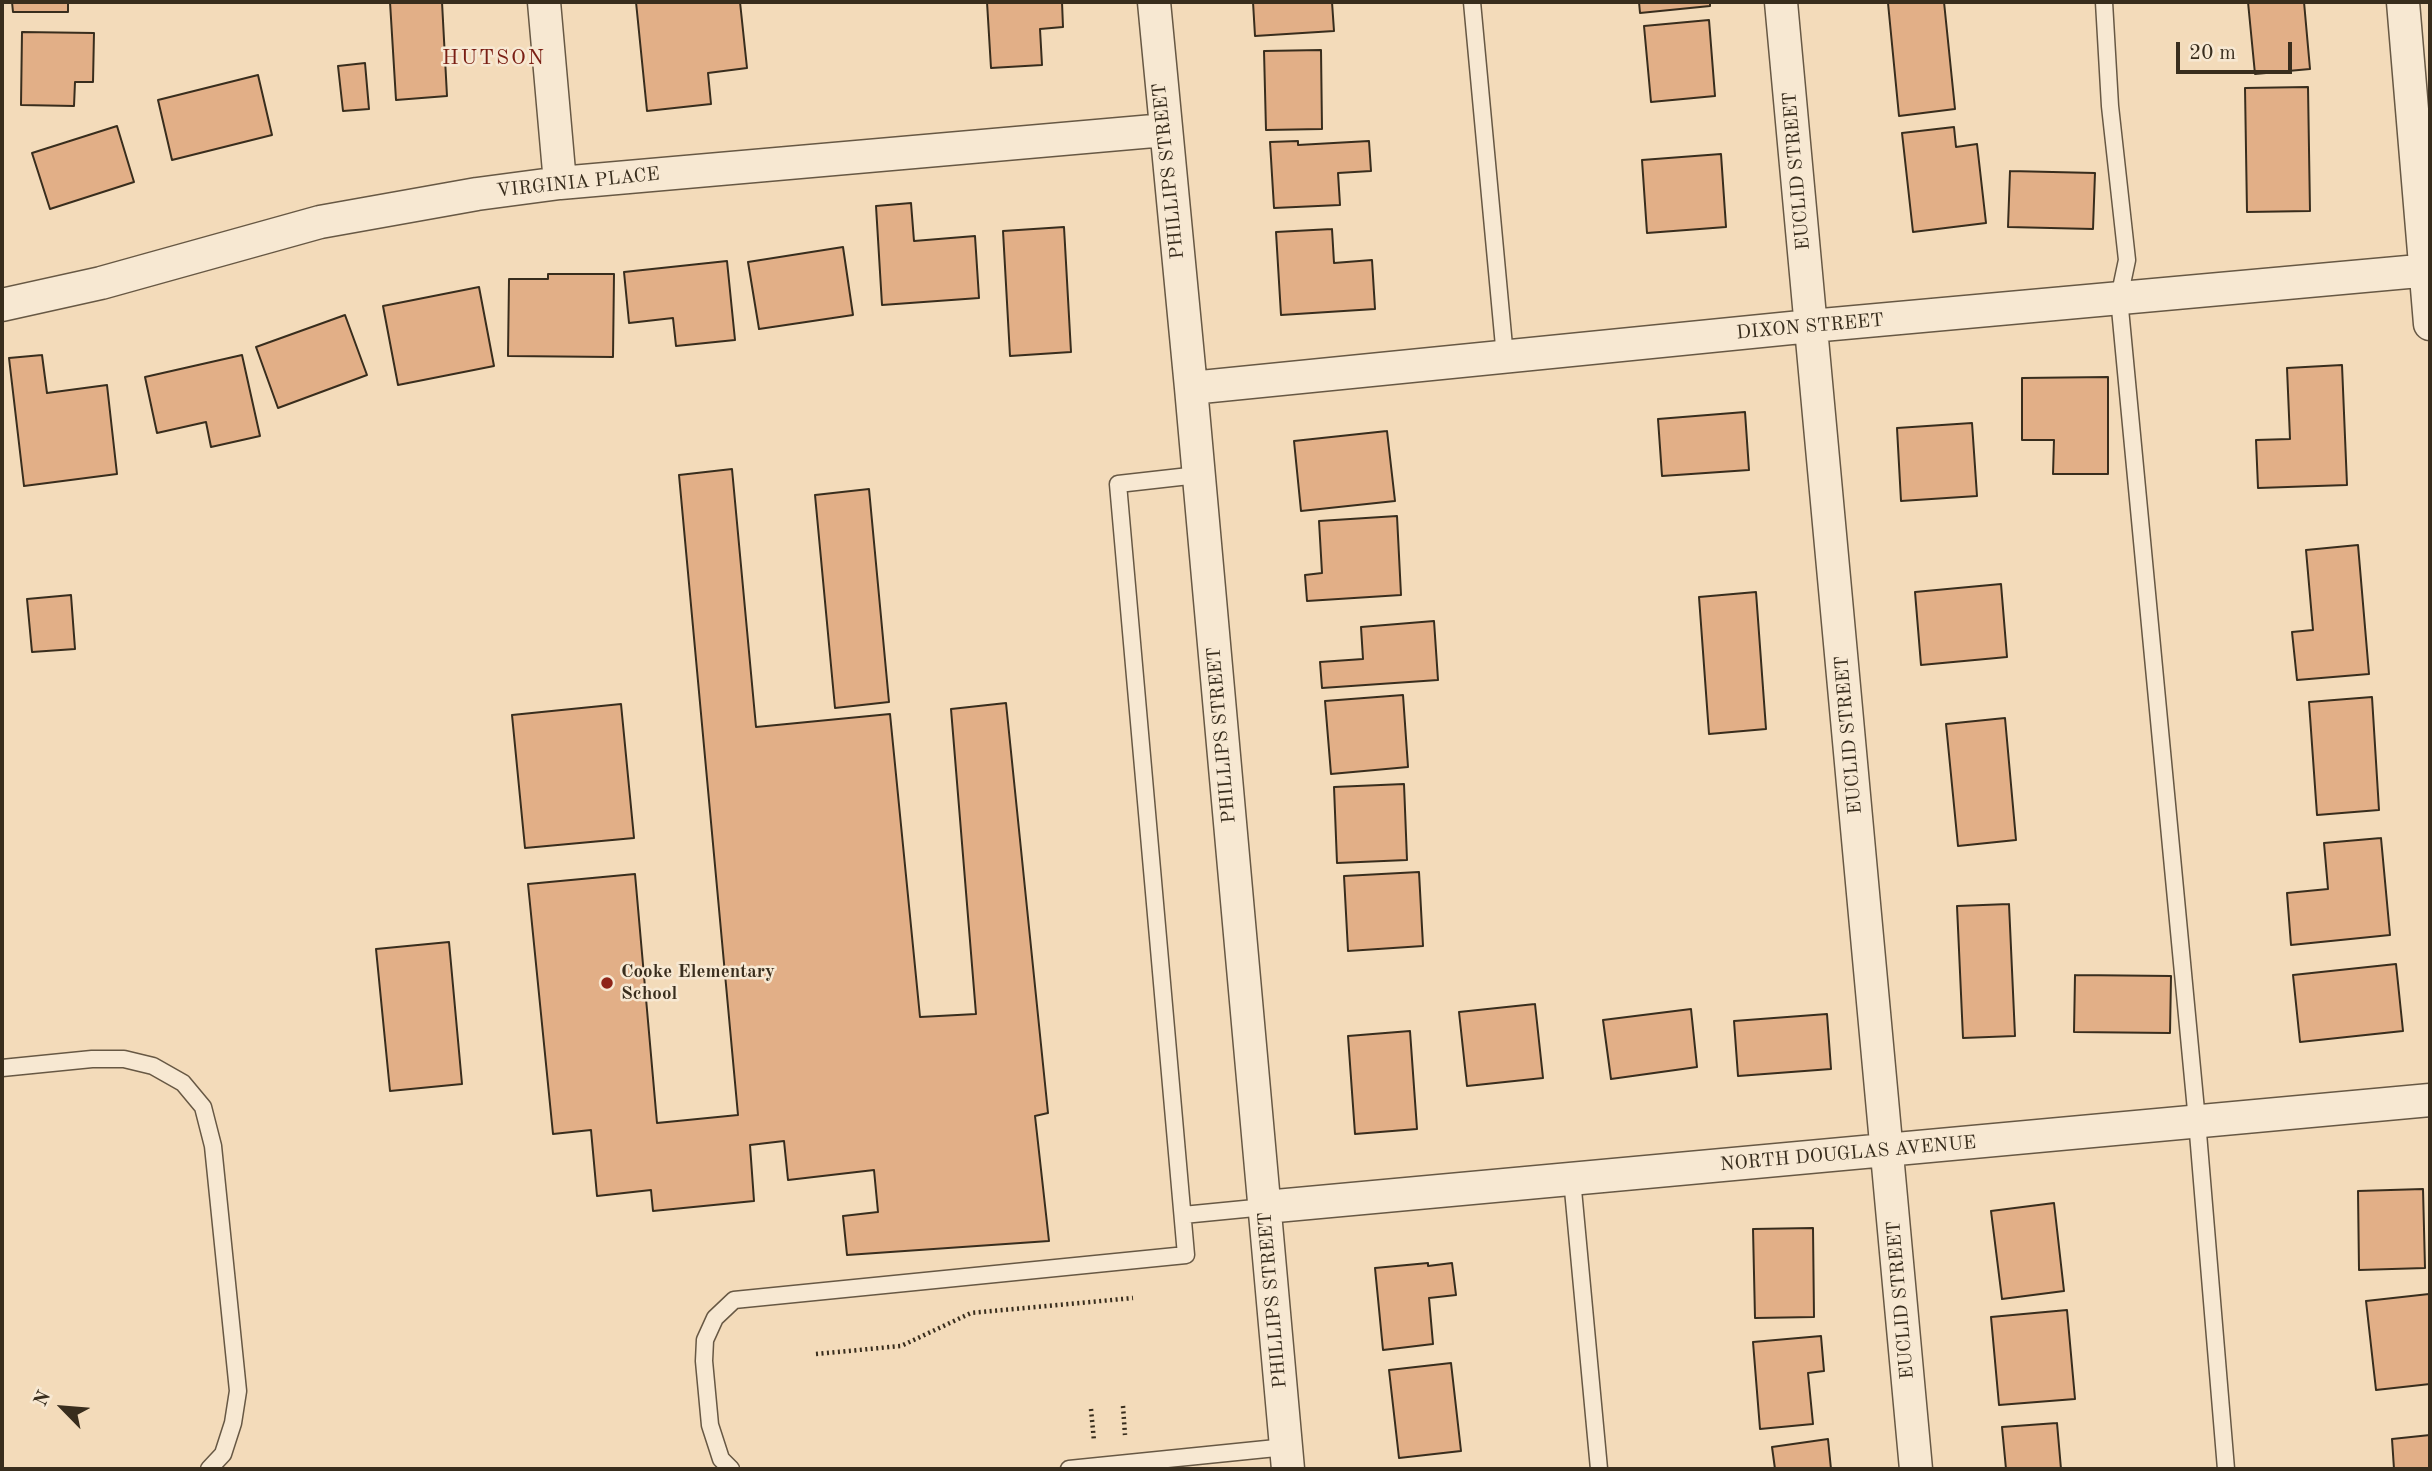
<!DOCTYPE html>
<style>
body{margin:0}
#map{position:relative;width:2432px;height:1471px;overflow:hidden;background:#f3dbba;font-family:"Old Standard TT",serif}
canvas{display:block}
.frame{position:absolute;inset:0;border:4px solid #382d1d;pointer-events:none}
.north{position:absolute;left:28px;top:1373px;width:70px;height:70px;-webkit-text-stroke:5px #f7e8d2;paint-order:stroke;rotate:295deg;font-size:19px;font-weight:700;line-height:28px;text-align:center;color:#382d1d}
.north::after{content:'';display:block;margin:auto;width:24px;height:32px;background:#382d1d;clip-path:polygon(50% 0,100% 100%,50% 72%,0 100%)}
.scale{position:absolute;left:2176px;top:42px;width:116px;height:32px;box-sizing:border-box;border:4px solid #382d1d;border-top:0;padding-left:9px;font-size:21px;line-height:24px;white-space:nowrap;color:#382d1d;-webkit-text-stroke:5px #f7e8d2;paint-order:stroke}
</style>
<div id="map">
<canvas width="2432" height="1471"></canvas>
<div class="frame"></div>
<div class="north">N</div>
<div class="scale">20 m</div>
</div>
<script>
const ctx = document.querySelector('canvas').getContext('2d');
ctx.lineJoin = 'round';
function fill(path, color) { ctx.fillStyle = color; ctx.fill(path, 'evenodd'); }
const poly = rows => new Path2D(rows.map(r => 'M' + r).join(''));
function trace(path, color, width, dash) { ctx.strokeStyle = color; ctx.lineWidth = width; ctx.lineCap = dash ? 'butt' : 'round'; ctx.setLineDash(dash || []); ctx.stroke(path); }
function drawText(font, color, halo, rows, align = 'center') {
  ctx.font = font + ' "Old Standard TT",serif'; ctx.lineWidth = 5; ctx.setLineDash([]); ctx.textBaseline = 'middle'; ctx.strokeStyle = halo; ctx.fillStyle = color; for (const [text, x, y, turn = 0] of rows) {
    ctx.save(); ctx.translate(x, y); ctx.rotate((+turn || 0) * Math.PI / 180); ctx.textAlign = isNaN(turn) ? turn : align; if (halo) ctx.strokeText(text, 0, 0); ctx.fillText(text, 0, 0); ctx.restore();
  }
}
const building = poly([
 [12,2,68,2,68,12,13,12,12,2],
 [390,2,442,2,447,96,396,100,390,2],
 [636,2,740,2,747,68,708,73,711,104,647,111,636,2],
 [987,2,1062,2,1063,27,1040,29,1042,65,991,68,987,2],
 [1253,2,1332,2,1334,31,1255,36,1253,2],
 [1639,2,1710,2,1710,6,1640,13,1639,2],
 [1900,2,1944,2,1955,109,1899,116,1888,3,1900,2],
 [2248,2,2304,2,2310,69,2255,74,2248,2],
 [1709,20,1715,96,1651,102,1644,26,1709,20],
 [22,32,94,33,93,82,75,82,74,106,21,105,22,32],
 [1321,50,1322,129,1266,130,1264,51,1321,50],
 [365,63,369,109,343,111,338,66,365,63],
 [258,75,272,135,172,160,158,100,258,75],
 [2308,87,2310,211,2247,212,2245,88,2308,87],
 [117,126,134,182,50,209,32,153,117,126],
 [1954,127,1956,147,1977,144,1986,223,1913,232,1902,133,1954,127],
 [1298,141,1298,145,1369,141,1371,171,1338,173,1340,205,1274,208,1270,142,1298,141],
 [1721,154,1726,227,1647,233,1642,160,1721,154],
 [2010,171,2095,173,2093,229,2008,227,2010,171],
 [911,203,914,241,975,236,979,298,882,305,876,206,911,203],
 [1064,227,1071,352,1010,356,1003,231,1064,227],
 [1332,229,1334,263,1372,260,1375,309,1281,315,1276,232,1332,229],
 [843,247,853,315,759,329,748,262,843,247],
 [727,261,735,340,676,346,673,318,629,323,624,272,727,261],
 [548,274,614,274,613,357,508,356,509,279,548,279,548,274],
 [479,287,494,366,398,385,383,306,479,287],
 [345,315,367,375,278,408,256,347,345,315],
 [42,355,47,393,107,385,117,474,24,486,9,358,42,355],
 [242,355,260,436,211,447,206,422,157,433,145,377,242,355],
 [2342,365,2347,485,2258,488,2256,440,2290,439,2287,368,2342,365],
 [2108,377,2108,474,2053,474,2054,440,2022,440,2022,378,2108,377],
 [1745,412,1749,470,1662,476,1658,419,1745,412],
 [1972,423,1977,496,1901,501,1897,428,1972,423],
 [1387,431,1395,501,1301,511,1294,441,1387,431],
 [732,469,756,727,890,714,920,1017,976,1014,951,709,1006,703,1048,1113,1035,1116,1049,1241,847,1255,843,1216,878,1212,874,1170,788,1180,784,1141,750,1145,754,1201,653,1211,651,1190,597,1196,591,1130,553,1134,528,884,635,874,657,1123,738,1115,679,475,732,469],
 [869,489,889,702,835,708,815,495,869,489],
 [1397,516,1401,595,1307,601,1305,575,1322,573,1319,521,1397,516],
 [2358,545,2369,674,2297,680,2292,632,2313,630,2306,550,2358,545],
 [2001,584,2007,657,1921,665,1915,592,2001,584],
 [1756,592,1766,729,1709,734,1699,597,1756,592],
 [71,595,75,649,32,652,27,599,71,595],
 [1434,621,1438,680,1322,688,1320,662,1363,659,1361,627,1434,621],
 [1403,695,1408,767,1331,774,1325,701,1403,695],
 [2372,697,2379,810,2317,815,2309,702,2372,697],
 [621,704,634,838,525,848,512,715,621,704],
 [2005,718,2016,840,1958,846,1946,724,2005,718],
 [1404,784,1407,860,1337,863,1334,787,1404,784],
 [2381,838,2390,935,2291,945,2287,893,2328,889,2324,843,2381,838],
 [1419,872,1423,946,1348,951,1344,876,1419,872],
 [2009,904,2015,1036,1963,1038,1957,906,2009,904],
 [449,942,462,1084,390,1091,376,949,449,942],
 [2396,964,2403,1031,2300,1042,2293,975,2396,964],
 [2075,975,2171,976,2170,1033,2074,1032,2075,975],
 [1535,1004,1543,1078,1467,1086,1459,1012,1535,1004],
 [1691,1009,1697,1067,1611,1079,1603,1020,1691,1009],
 [1827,1014,1831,1069,1738,1076,1734,1021,1827,1014],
 [1410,1031,1417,1129,1355,1134,1348,1036,1410,1031],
 [2423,1189,2425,1268,2359,1270,2358,1191,2423,1189],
 [2054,1203,2064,1291,2002,1299,1991,1211,2054,1203],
 [1813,1228,1814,1317,1755,1318,1753,1229,1813,1228],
 [1428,1263,1428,1266,1452,1263,1456,1295,1429,1298,1433,1344,1383,1350,1375,1268,1428,1263],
 [2429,1294,2430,1384,2376,1390,2366,1301,2429,1294],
 [2067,1310,2075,1399,1999,1405,1991,1317,2067,1310],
 [1821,1336,1824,1371,1808,1373,1813,1424,1760,1429,1753,1342,1821,1336],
 [1451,1363,1461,1451,1399,1458,1389,1370,1451,1363],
 [2057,1423,2061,1469,2006,1469,2002,1427,2057,1423],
 [2430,1435,2430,1469,2394,1469,2392,1439,2430,1435],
 [1828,1439,1831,1469,1775,1469,1772,1447,1828,1439]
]);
fill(building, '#e2af87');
trace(building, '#382d1d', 2);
const lane = poly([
 [1472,2,1505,357],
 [2104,2,2110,106,2127,260,2119,298,2197,1121,2226,1469],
 [2,1068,92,1059,124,1059,153,1066,183,1083,203,1107,213,1146,238,1391,233,1423,223,1454,209,1469],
 [1572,1179,1599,1469],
 [1183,1215,1265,1207],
 [731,1469,721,1459,710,1425,704,1361,705,1340,715,1318,734,1300,1186,1255,1118,484,1198,475],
 [1069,1469,1286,1447]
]);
const street = poly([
 [544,2,560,183],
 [1154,2,1191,388,1288,1469],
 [1781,2,1916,1469],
 [2403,2,2430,324],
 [2,305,101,283,320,222,477,194,560,183,1165,130],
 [1191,388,1811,326,2430,270],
 [1265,1207,2430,1100]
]);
trace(lane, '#675844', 19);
trace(street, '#675844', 35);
trace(poly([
 [816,1354,901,1346,971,1313,1133,1298],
 [1123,1406,1125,1435],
 [1091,1409,1094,1441]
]), '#382d1d', 4.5, [2, 3.5]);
trace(lane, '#f7e8d2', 16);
trace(street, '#f7e8d2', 32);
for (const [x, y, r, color] of [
 [607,983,7,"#8f2418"]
]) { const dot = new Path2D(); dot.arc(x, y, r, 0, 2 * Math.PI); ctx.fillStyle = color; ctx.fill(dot); trace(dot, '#f7e8d2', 2.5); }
drawText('19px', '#382d1d', '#f7e8d2', [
 ["PHILLIPS STREET",1169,171,-96],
 ["EUCLID STREET",1797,171,-95],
 ["VIRGINIA PLACE",578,183,-6],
 ["DIXON STREET",1810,327,-5],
 ["PHILLIPS STREET",1222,735,-95],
 ["EUCLID STREET",1849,735,-95],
 ["NORTH DOUGLAS AVENUE",1848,1154,-5],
 ["PHILLIPS STREET",1273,1300,-95],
 ["EUCLID STREET",1901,1300,-95]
]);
drawText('bold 19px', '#382d1d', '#f7e8d2', [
 ["Cooke Elementary",621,972],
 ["School",621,994]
], 'left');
ctx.letterSpacing = '2px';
drawText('21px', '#7a1f14', '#f7e8d2', [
 ["HUTSON",494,58]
]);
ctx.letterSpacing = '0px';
</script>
